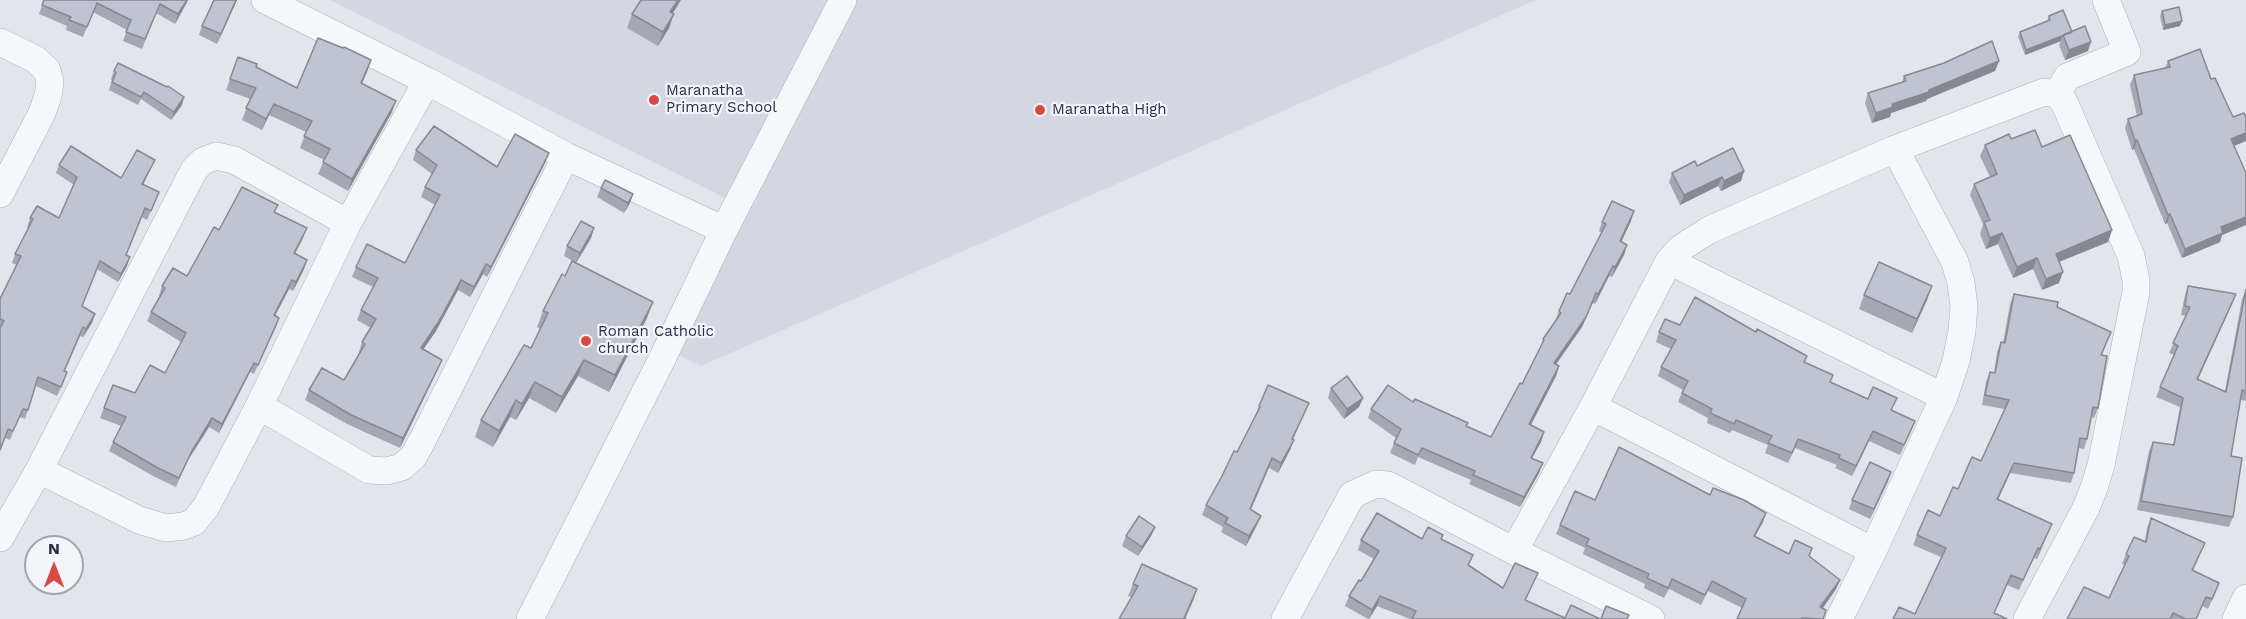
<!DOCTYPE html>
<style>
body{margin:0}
#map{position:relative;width:2246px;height:619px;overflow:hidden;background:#e3e5ec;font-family:"Work Sans",sans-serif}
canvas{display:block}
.north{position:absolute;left:24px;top:535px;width:60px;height:60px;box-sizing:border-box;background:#f3f5f9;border:2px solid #a2a5b1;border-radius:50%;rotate:0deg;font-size:16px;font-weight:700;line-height:24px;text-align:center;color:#292e46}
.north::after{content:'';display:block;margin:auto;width:21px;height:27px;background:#d84941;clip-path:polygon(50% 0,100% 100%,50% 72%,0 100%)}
</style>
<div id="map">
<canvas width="2246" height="619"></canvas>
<div class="north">N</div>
</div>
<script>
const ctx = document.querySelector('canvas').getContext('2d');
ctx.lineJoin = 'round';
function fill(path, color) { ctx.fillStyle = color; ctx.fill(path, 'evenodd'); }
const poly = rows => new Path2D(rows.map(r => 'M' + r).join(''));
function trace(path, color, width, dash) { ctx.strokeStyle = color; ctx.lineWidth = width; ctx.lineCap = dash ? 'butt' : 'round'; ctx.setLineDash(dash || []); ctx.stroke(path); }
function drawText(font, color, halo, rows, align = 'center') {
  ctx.font = font + ' "Work Sans",sans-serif'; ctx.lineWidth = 4.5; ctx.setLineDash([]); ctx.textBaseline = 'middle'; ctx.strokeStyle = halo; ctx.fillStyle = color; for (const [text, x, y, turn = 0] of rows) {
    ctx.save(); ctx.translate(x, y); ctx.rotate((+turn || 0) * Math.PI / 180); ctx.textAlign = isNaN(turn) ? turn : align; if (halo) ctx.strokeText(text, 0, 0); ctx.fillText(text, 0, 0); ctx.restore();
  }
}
fill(poly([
 [330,0,830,0,729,200],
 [855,0,1536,0,701,366,670,351]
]), '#d4d7e1');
const minor = poly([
 [265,0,427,81,566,156,724,230],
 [0,42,35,59,47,70,50,82,48,96,42,113,0,194],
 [2057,94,2067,77,2127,52,2106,0],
 [1669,261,1944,397],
 [259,406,369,470,387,471,402,467,413,457,421,443,566,156],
 [1593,407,1873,551],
 [39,470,139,520,166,528,184,526,194,522,206,507,259,406,348,223,427,81],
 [0,538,39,470,194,170,203,161,216,156,234,160,348,223],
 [1514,551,1593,407,1669,261,1681,248,1709,230,1895,149,2044,92,2057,94,2064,102,2131,256,2136,280,2136,292,2101,465,2094,488,2086,508,2027,619],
 [530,619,662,359,724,230,843,0],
 [1285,619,1352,495,1376,484,1388,485,1514,551,1651,619],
 [1839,619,1873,551,1944,397,1956,361,1962,331,1964,306,1961,283,1955,262,1895,149],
 [2236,619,2246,598]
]);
trace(minor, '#abaeba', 28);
trace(minor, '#f6f7fa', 27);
fill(poly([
 [44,0,188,0,175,24,156,13,142,49,123,41,127,30,93,12,83,37,66,30,67,26,39,14],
 [237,0,217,44,199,35,202,26],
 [2162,11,2180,26,2163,30,2160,16],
 [673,13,669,28,658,46,627,28,632,14],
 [2049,16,2072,32,2088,51,2065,60,2059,45,2061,41,2025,55,2018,37,2020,32,2047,21],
 [238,57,297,88,367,72,362,84,392,112,348,191,318,174,324,160,300,148,306,132,269,115,262,130,242,120,250,99,226,90],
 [1999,61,1995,71,1927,99,1926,101,1891,113,1890,117,1872,123,1865,103,1868,93,1902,82,1904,76],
 [2168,61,2211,79,2233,117,2246,117,2246,141,2234,146,2246,173,2246,225,2222,235,2220,242,2182,258,2167,223,2165,224,2134,149,2132,150,2125,128,2128,119,2137,116,2130,85,2134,75,2165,68],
 [114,71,182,105,171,120,141,99,138,105,109,90,112,80,111,79],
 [2011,139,2042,147,2112,230,2108,242,2059,262,2059,283,2042,290,2033,269,2013,278,1998,244,1986,249,1980,234,1983,224,1970,195,1974,184,1990,177,1980,156,1985,145],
 [416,150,497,167,549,153,545,163,487,277,483,274,470,297,458,290,436,331,423,350,438,369,400,448,347,424,305,400,309,390,344,380,360,353,359,352,362,342,371,328,357,320,361,310,373,287,352,277,356,267,405,263,435,205,421,197,425,187,432,174,413,160],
 [155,160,151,168,143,185,159,192,147,220,142,217,126,255,127,266,118,282,97,269,82,306,92,323,83,337,80,336,65,371,64,381,57,396,36,386,25,419,19,417,10,440,5,438,0,451,0,299,17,265,12,263,15,254,29,228,27,227,30,218,59,218,74,185,56,173,59,165,121,178],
 [1697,166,1744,171,1741,181,1721,191,1718,186,1680,205,1669,182,1672,173],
 [601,188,633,194,630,203,624,213,597,197],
 [275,213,303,238,295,254,307,260,304,269,293,291,289,289,275,316,279,318,254,374,250,372,219,433,209,427,188,460,176,487,155,477,109,451,113,442,121,426,100,418,113,385,135,393,165,373,181,342,147,321,151,312,160,296,159,296,162,286,187,276,219,230],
 [1631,221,1621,242,1627,245,1624,255,1612,277,1609,276,1595,304,1593,303,1582,327,1556,364,1559,366,1556,376,1531,425,1544,432,1541,442,1532,458,1539,473,1520,507,1469,484,1471,480,1418,457,1415,465,1390,453,1396,438,1368,418,1371,409,1413,402,1491,437,1522,384,1540,349,1543,339,1555,321,1559,311,1570,294,1602,233,1599,231,1602,222],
 [594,228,591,238,576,263,564,256,567,246],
 [2188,286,2232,304,2198,379,2225,391,2242,299,2246,289,2246,401,2241,400,2231,456,2233,517,2229,527,2137,510,2149,451,2153,442,2173,445,2180,407,2156,397,2174,355,2169,353,2186,316,2181,315,2185,295],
 [2014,294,2057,307,2111,332,2102,355,2098,408,2094,418,2091,417,2087,439,2084,449,2079,448,2074,473,2071,483,2010,473,1998,499,2048,533,2037,559,2034,558,2019,590,2007,585,1994,614,1915,614,1941,557,1913,545,1917,535,1940,516,1958,489,1981,461,2005,409,1982,405,1986,382,1990,372,1994,373,1997,352,2001,342,2003,343,2010,304],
 [1864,295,1927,300,1912,333,1859,309],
 [543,311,647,318,609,392,578,376,556,413,529,398,516,420,510,417,493,447,475,437,481,420,531,348,540,329,537,327],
 [1680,325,1756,332,1807,356,1805,362,1830,382,1892,411,1911,430,1900,455,1869,441,1852,476,1835,468,1837,465,1795,448,1788,463,1765,453,1768,445,1732,430,1730,433,1707,423,1708,418,1678,402,1683,390,1658,376,1661,367,1671,349,1656,342,1659,332],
 [1331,388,1363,398,1359,407,1344,419,1328,398],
 [1259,406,1305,412,1293,440,1290,450,1278,473,1269,468,1251,510,1257,525,1246,546,1221,532,1223,527,1202,515,1206,505,1237,452,1255,416],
 [1888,481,1870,519,1849,509,1852,500],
 [1710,495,1766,513,1763,522,1755,536,1789,554,1812,548,1809,557,1840,580,1836,589,1823,608,1823,619,1737,619,1742,608,1708,591,1701,605,1669,589,1664,598,1644,588,1645,584,1583,554,1585,548,1556,534,1560,525,1595,500],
 [2151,518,2205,543,2193,571,2216,592,2208,609,2202,606,2196,619,2067,619,2109,598,2125,565,2122,564,2126,554,2145,541,2147,528],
 [1155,527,1151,536,1138,556,1122,546,1126,536],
 [1422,539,1442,540,1469,566,1503,588,1534,582,1526,600,1565,618,1600,619,1410,619,1377,606,1369,619,1368,619,1345,606,1349,596,1361,581,1374,559,1358,550,1361,540],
 [1133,584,1197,589,1185,618,1128,596]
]), '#a5a8b3');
fill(poly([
 [187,0,188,0,186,4,175,24,178,14],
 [236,0,237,0,217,44,221,34],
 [678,0,681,0,665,26,670,12],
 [674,14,669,28,658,46,663,32],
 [2182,21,2180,26,2163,30,2165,25],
 [2062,36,2061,41,2025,55,2026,50],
 [2091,42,2088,51,2065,60,2069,50],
 [371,60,367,72,356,95,361,83],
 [1999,61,1995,71,1927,99,1926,101,1891,113,1890,117,1872,123,1876,113,1892,104],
 [184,97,182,105,171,120,174,112],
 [396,101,392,112,348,191,352,179],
 [274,104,269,115,262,130,266,119],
 [2246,133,2246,141,2228,148,2231,139],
 [2137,140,2134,149,2132,150,2135,141],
 [549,153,545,163,487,277,491,267],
 [155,160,151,168,139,193,142,184],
 [1744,171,1741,181,1721,191,1724,181],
 [1722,177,1718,186,1680,205,1684,195],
 [633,194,630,203,624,213,628,203],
 [1634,211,1631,221,1617,251,1620,241],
 [2170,214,2167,223,2165,224,2168,215],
 [2246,217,2246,225,2222,235,2220,242,2182,258,2185,249,2221,227],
 [307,228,303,238,290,262,294,253],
 [594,228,591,238,576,263,580,253],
 [2112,230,2108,242,2051,265,2056,254],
 [2002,233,1998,244,1986,249,1990,238],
 [1627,245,1624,255,1612,277,1615,267],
 [130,257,127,266,118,282,121,274],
 [2037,258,2033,269,2013,278,2017,267],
 [307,260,304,269,293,291,296,282],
 [486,264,483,274,470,297,474,287],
 [1613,266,1609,276,1595,304,1598,294],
 [2063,272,2059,283,2042,290,2046,279],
 [292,280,289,289,270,325,274,315],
 [461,280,458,290,436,331,417,358,421,348],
 [1932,286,1927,300,1912,333,1917,319],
 [1596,293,1582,327,1550,373,1554,363],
 [2236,294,2232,304,2194,388,2197,379],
 [653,302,647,318,609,392,615,375],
 [95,314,92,323,83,337,86,329],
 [279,318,276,327,254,374,258,365],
 [442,360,438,369,400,448,403,438],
 [584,360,578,376,556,413,562,397],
 [254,363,250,372,219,433,222,424],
 [1559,366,1556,376,1526,434,1529,424],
 [535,382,529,398,516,420,522,404],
 [1363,398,1359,407,1344,419,1347,409],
 [516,400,510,417,493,447,499,431],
 [212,418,209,427,188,460,176,487,192,451],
 [1873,431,1869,441,1852,476,1856,466],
 [1544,432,1541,442,1527,467,1531,458],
 [1294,440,1290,450,1278,473,1281,463],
 [1543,463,1539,473,1520,507,1524,497],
 [2014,463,2010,473,1994,509,1997,499],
 [1891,472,1888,481,1870,519,1874,509],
 [1766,513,1763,522,1750,545,1754,536],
 [1261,516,1257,525,1246,546,1249,536],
 [2052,524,2048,533,2037,559,2040,549],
 [1155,527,1151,536,1138,556,1142,547],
 [1840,580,1836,589,1817,616,1820,607],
 [1197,589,1193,601,1185,619,1184,619],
 [1380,596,1377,606,1369,619,1372,610]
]), '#868892');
const building = poly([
 [44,0,187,0,178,14,160,4,145,39,126,32,131,20,97,3,87,27,69,20,71,17,42,5,44,0],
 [214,0,236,0,221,34,202,26,214,0],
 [641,0,678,0,670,12,674,14,663,32,632,14,641,0],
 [2179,7,2182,21,2165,25,2162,11,2179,7],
 [2063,10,2072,32,2026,50,2020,32,2050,20,2049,16,2063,10],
 [2085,26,2091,42,2069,50,2063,35,2085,26],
 [318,38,343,48,344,47,371,60,361,83,396,101,352,179,323,162,330,149,304,136,312,121,274,104,266,119,246,108,256,88,230,79,238,57,257,64,256,67,297,88,318,38],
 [1992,41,1999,61,1929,90,1929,92,1892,104,1893,107,1876,113,1868,93,1906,81,1904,76,1944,63,1992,41],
 [2200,49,2211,79,2215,78,2233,117,2244,113,2246,117,2246,133,2231,139,2246,173,2246,217,2221,227,2223,233,2185,249,2170,214,2168,215,2137,140,2135,141,2128,119,2142,114,2134,75,2170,67,2168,61,2200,49],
 [118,63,167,87,168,86,184,97,174,112,144,92,141,97,112,82,116,73,114,71,118,63],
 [434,126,497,167,515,134,549,153,491,267,486,264,474,287,461,280,439,321,421,348,442,360,403,438,351,415,309,390,322,368,344,380,365,344,362,342,376,319,361,310,378,278,356,267,367,244,405,263,440,195,425,187,437,165,416,150,434,126],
 [2035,130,2042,147,2070,135,2112,230,2056,254,2063,272,2046,279,2037,258,2017,267,2002,233,1990,238,1984,222,1990,220,1974,184,1997,174,1985,145,2009,134,2011,139,2035,130],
 [71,146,121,178,137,150,155,160,142,184,159,192,151,211,145,208,126,255,130,257,121,274,100,261,82,306,95,314,86,329,83,327,64,371,67,372,61,387,38,377,28,410,23,409,13,431,8,429,0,450,0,328,4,321,0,319,0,299,21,256,15,254,33,219,30,218,37,206,59,218,77,177,59,165,71,146],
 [1733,148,1744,171,1724,181,1722,177,1684,195,1672,173,1695,161,1697,166,1733,148],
 [605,180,633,194,628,203,601,188,605,180],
 [242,187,278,205,274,212,307,228,294,253,307,260,296,282,292,280,274,315,279,318,258,365,254,363,222,424,212,418,192,451,179,478,158,468,113,442,126,417,104,408,113,385,135,393,150,365,165,373,186,333,151,312,165,288,162,286,173,268,187,276,214,227,219,230,242,187],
 [1612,201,1634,211,1620,241,1627,245,1615,267,1613,266,1598,294,1596,293,1586,317,1554,363,1559,366,1529,424,1544,432,1531,458,1543,463,1524,497,1473,475,1475,471,1422,448,1418,455,1394,443,1401,429,1371,409,1388,385,1413,402,1415,399,1468,423,1466,426,1491,437,1520,383,1522,384,1544,340,1543,339,1561,313,1559,311,1567,293,1570,294,1606,224,1602,222,1612,201],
 [581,221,594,228,580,253,567,246,581,221],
 [572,261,653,302,615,375,584,360,562,397,535,382,522,404,516,400,499,431,481,420,524,345,531,348,548,313,543,311,562,274,565,276,572,261],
 [1879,262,1932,286,1917,319,1864,295,1879,262],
 [2188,286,2236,294,2197,379,2226,392,2246,289,2246,391,2242,390,2231,456,2242,458,2233,517,2141,501,2153,442,2174,445,2183,398,2160,387,2178,346,2173,343,2190,307,2185,306,2188,286],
 [2014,294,2058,302,2057,307,2111,332,2101,355,2107,356,2098,408,2093,407,2087,439,2080,438,2074,473,2014,463,1997,499,2052,524,2040,549,2038,548,2023,580,2011,575,1994,613,2007,619,1893,619,1899,607,1915,614,1946,548,1917,535,1928,510,1940,516,1953,487,1958,489,1972,457,1981,461,2009,400,1985,395,1990,372,1995,373,2001,342,2005,343,2014,294],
 [1695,297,1756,332,1757,329,1807,356,1804,362,1833,375,1830,382,1868,399,1873,387,1897,398,1891,410,1915,421,1904,445,1873,431,1856,466,1839,458,1840,455,1798,439,1792,453,1768,443,1772,436,1736,420,1734,424,1710,413,1712,409,1682,393,1688,381,1661,367,1676,340,1659,332,1665,319,1680,325,1695,297],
 [1347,376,1363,398,1347,409,1331,388,1347,376],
 [1268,385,1309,403,1292,439,1294,440,1281,463,1272,458,1250,509,1261,516,1249,536,1225,523,1228,518,1206,505,1222,476,1234,451,1237,452,1260,407,1259,406,1268,385],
 [1619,447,1710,495,1713,488,1744,500,1766,513,1754,536,1789,554,1795,540,1812,548,1809,556,1840,580,1820,607,1826,610,1823,619,1802,618,1802,619,1737,619,1746,599,1712,581,1705,595,1672,579,1668,588,1647,578,1649,574,1586,545,1589,539,1560,525,1575,491,1595,500,1619,447],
 [1870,462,1891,472,1874,509,1852,500,1870,462],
 [1377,513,1422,539,1428,527,1443,535,1441,539,1473,555,1468,565,1503,588,1515,563,1538,573,1525,600,1565,618,1571,605,1600,619,1412,619,1416,611,1380,596,1372,610,1349,596,1359,580,1361,581,1379,551,1361,540,1377,513],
 [1139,516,1155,527,1142,547,1126,536,1139,516],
 [2151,518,2205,543,2192,570,2219,583,2212,599,2206,597,2196,619,2186,619,2173,613,2170,619,2067,619,2084,587,2109,598,2129,556,2126,554,2134,537,2146,542,2151,518],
 [1142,564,1197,589,1184,618,1186,619,1119,619,1138,586,1133,584,1142,564],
 [1606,606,1629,615,1627,619,1601,619,1606,606]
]);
fill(building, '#c0c3d0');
trace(building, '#868892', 1.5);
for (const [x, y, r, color] of [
 [654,100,6,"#d84941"],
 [1040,110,6,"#d84941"],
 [586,341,6,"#d84941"]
]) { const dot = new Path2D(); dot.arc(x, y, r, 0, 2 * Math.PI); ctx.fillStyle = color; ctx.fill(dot); trace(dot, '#f3f5f9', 2); }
drawText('15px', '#292e46', '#f3f5f9', [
 ["Maranatha",666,91],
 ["Primary School",666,108],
 ["Maranatha High",1052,110],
 ["Roman Catholic",598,332],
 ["church",598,349]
], 'left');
</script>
